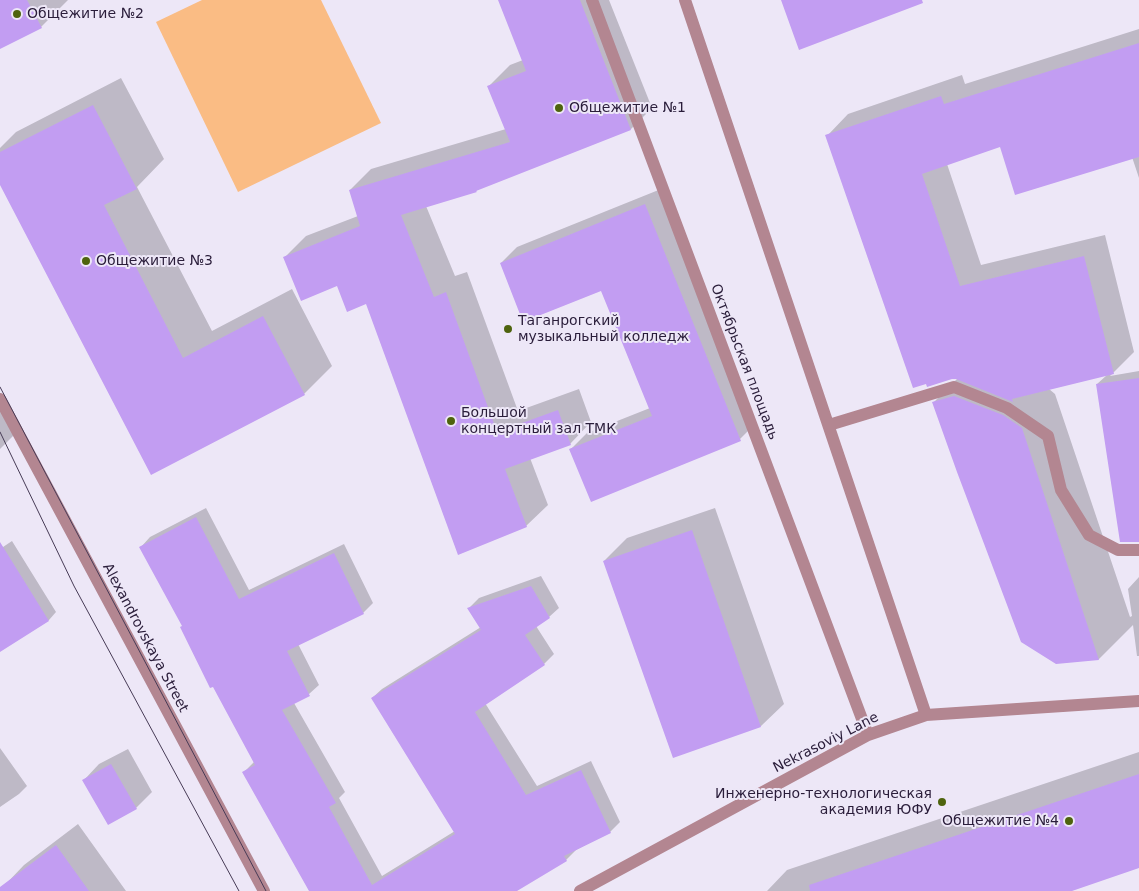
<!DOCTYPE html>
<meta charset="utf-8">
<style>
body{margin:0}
canvas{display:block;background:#ede7f7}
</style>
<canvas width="1139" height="891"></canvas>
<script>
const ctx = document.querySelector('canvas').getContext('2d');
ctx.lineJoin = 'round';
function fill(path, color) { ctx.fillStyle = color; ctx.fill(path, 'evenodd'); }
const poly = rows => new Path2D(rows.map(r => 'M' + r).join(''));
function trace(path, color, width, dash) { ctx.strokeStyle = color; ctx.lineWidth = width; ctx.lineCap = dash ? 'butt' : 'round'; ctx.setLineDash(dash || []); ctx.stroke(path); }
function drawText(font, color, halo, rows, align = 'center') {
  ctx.font = font + ' "DejaVu Sans",sans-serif'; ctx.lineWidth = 4; ctx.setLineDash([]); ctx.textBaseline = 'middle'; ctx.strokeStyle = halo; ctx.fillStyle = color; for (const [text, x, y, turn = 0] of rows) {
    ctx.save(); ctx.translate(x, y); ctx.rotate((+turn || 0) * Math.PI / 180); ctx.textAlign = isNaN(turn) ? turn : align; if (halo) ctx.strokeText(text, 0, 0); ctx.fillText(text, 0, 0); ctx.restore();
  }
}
fill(poly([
 [202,0,321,0,381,123,238,192,156,22]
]), '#fabc84');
fill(poly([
 [0,0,68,0,41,27,0,48],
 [499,0,609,0,652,108,631,129,479,188,476,191,426,206,455,276,467,272,518,411,579,389,591,422,570,444,530,458,548,505,526,526,367,302,338,284,285,257,306,236,358,216,350,190,371,169,506,129,489,86,510,65,523,60],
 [1139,29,1139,178,1132,157,1001,146,947,164,981,265,1105,235,1134,352,1110,376,1139,371,1139,497,1097,384,1107,375,1049,389,1055,394,1130,617,1132,616,1128,589,1139,577,1139,656,1137,656,1133,625,1099,659,1056,663,934,402,958,378,827,136,848,114,962,75,965,84],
 [121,78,164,159,137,187,212,331,292,289,332,366,304,394,151,473,0,182,0,148,16,132],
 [661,189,756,423,740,439,591,500,571,449,587,433,650,408,602,289,501,263,517,247],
 [0,400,17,432,0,449],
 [206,508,249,590,344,544,373,603,363,613,298,644,319,685,309,694,294,703,345,792,339,798,382,876,455,831,372,698,382,689,481,627,469,608,479,598,541,576,559,608,549,617,536,626,554,654,544,664,485,703,537,786,591,761,620,822,610,832,576,850,566,860,515,891,311,891,244,772,254,762,183,626,141,547,150,537],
 [715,508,784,704,761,726,673,756,604,561,627,538],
 [12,541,56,612,49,620,0,650,0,549],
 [0,748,27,786,19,794,0,807],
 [128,749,152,792,136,808,108,823,84,780,99,764],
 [1139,752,1139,867,1068,891,767,891,787,870],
 [78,824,126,891,6,891,3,887,24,865]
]), '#0003');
fill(poly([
 [0,0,27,0,42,28,0,49],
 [498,0,580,0,631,130,476,191,477,192,401,215,434,297,446,292,497,432,558,410,571,445,505,469,527,527,458,555,366,304,347,312,337,286,301,301,283,257,360,226,349,190,510,142,487,86,526,71],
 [781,0,922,0,923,3,799,50],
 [1139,43,1139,157,1015,195,1000,147,922,174,960,286,1084,256,1114,374,1012,399,1013,402,956,379,952,379,927,387,926,384,913,388,825,135,941,96,944,104],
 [93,105,137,189,104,205,183,358,263,316,305,395,151,475,0,185,0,152],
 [645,204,741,441,591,502,569,449,652,416,601,291,523,322,500,263],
 [1139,378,1139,542,1120,542,1096,384],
 [954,396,1003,415,1022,428,1099,660,1056,664,1021,642,957,472,932,402],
 [196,517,239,599,334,553,364,614,287,651,310,696,282,710,336,803,329,807,372,885,455,834,371,698,481,630,467,608,531,586,550,618,525,635,545,665,475,712,526,795,581,770,611,833,564,856,567,861,517,891,309,891,242,772,255,765,213,687,210,688,180,627,182,626,139,547],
 [692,530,761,727,673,758,603,561],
 [0,542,49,621,0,652],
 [111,764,137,809,108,825,82,780],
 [1139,774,1139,868,1072,891,810,891,809,885],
 [56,845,89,891,0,891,0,887]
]), '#c29df2');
trace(poly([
 [592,0,868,735],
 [685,0,926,715],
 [0,399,264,891],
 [829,425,954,387,1007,408,1048,436,1061,490,1089,535,1118,550,1139,550],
 [580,891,868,735,926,715,1139,701]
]), '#b38691', 12);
trace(poly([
 [0,387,266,891],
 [0,432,74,586,239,891]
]), '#473b56', 1);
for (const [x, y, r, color] of [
 [17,14,5,"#4e630e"],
 [559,108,5,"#4e630e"],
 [86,261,5,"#4e630e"],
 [508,329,5,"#4e630e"],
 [451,421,5,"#4e630e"],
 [942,802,5,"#4e630e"],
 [1069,821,5,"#4e630e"]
]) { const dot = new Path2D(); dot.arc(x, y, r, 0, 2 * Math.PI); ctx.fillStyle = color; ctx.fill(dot); trace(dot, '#ede7f7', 2); }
drawText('14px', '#2a1d3a', '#ede7f7', [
 ["Общежитие №2",27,14],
 ["Общежитие №1",569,108],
 ["Общежитие №3",96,261],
 ["Таганрогский",518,321],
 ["музыкальный колледж",518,337],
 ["Большой",461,413],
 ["концертный зал ТМК",461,429],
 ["Инженерно-технологическая",932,794,"right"],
 ["академия ЮФУ",932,810,"right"],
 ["Общежитие №4",1059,821,"right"]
], 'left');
drawText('14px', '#2a1d3a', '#ede7f7', [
 ["Октябрьская площадь",744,362,69],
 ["Alexandrovskaya Street",145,638,62],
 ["Nekrasoviy Lane",826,743,-27]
]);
</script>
